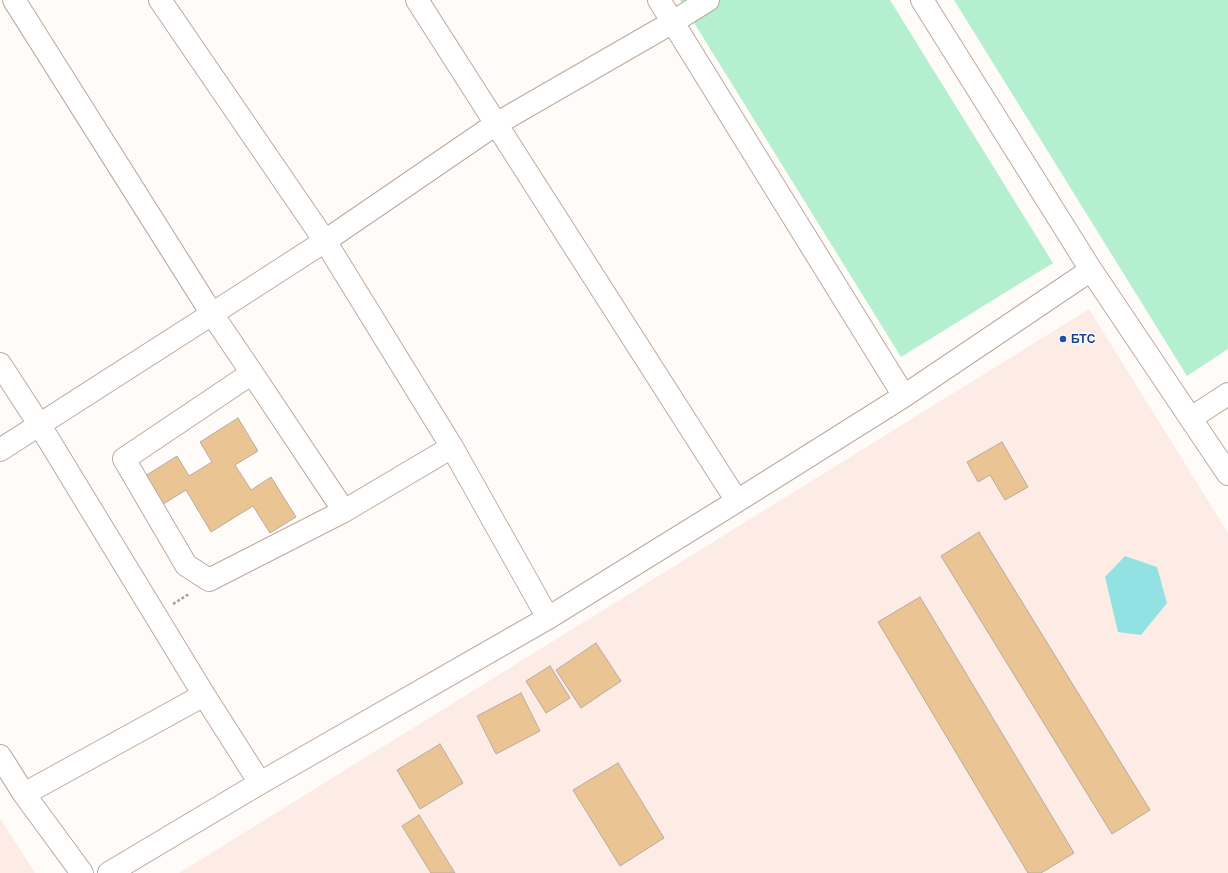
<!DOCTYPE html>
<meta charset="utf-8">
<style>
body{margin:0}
canvas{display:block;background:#fffbf9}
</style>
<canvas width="1228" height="873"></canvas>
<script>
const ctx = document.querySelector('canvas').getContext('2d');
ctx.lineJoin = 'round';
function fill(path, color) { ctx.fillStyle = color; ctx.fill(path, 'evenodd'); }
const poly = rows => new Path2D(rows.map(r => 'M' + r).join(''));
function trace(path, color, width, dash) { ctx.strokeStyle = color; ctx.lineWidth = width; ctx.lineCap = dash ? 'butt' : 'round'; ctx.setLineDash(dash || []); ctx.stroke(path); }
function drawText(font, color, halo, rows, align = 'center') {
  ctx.font = font + ' Barlow,sans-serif'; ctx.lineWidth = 3; ctx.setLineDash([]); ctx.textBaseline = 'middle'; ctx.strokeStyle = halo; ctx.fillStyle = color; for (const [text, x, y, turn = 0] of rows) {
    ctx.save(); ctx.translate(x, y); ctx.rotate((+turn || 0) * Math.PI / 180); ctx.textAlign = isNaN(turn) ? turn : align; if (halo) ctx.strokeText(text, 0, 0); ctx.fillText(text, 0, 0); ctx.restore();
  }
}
fill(poly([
 [1089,309,1228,533,1228,873,179,873],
 [0,818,35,873,0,873]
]), '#fcece5');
fill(poly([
 [680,0,890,0,1053,263,901,357],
 [954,0,1228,0,1228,349,1187,376]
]), '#b4efd0');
fill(poly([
 [1125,556,1157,567,1167,603,1141,635,1118,632,1105,577]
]), '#93e2e3');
const building = poly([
 [238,418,258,451,235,465,251,490,271,477,296,517,270,533,253,506,211,532,186,490,160,506,142,478,177,456,189,476,212,462,200,442,238,418],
 [1002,442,1028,487,1005,500,990,475,978,482,967,462,1002,442],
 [979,532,1150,810,1112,834,941,556,979,532],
 [920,597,1074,853,1041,873,1028,873,878,622,920,597],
 [596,643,621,681,581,708,556,670,596,643],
 [550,666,570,698,546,713,526,681,550,666],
 [521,693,540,731,496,754,477,716,521,693],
 [440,744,463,783,420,809,397,770,440,744],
 [618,763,664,838,620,866,573,790,618,763],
 [419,815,455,873,431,873,402,826,419,815]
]);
fill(building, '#ebc494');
trace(building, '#b7ac9e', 1);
const minor = poly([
 [14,0,212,314,252,373,344,511,209,580,186,565,124,459,252,373],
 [160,0,325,241,452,447,344,511],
 [417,0,737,501],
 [659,0,904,396],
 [922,0,1091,270,1228,474],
 [0,364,39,424,204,695,260,783],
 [1191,418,1228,394],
 [452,447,548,618],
 [0,450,212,314,325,241,496,124,673,22,708,0],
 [0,756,24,794,82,873],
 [24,794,204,695],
 [109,873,260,783,548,618,737,501,904,396,1091,270]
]);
trace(minor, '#bba9a2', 24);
trace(poly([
 [173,604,189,594]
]), '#a7a2a0', 2.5, [3, 2]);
trace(minor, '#fff', 22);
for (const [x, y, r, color] of [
 [1063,339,4,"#1a4fb4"]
]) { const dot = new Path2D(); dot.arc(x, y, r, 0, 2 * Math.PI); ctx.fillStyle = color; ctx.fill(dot); trace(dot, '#fffbf9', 1.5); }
drawText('bold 12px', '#164399', '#fffbf9', [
 ["БТС",1071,339]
], 'left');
</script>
